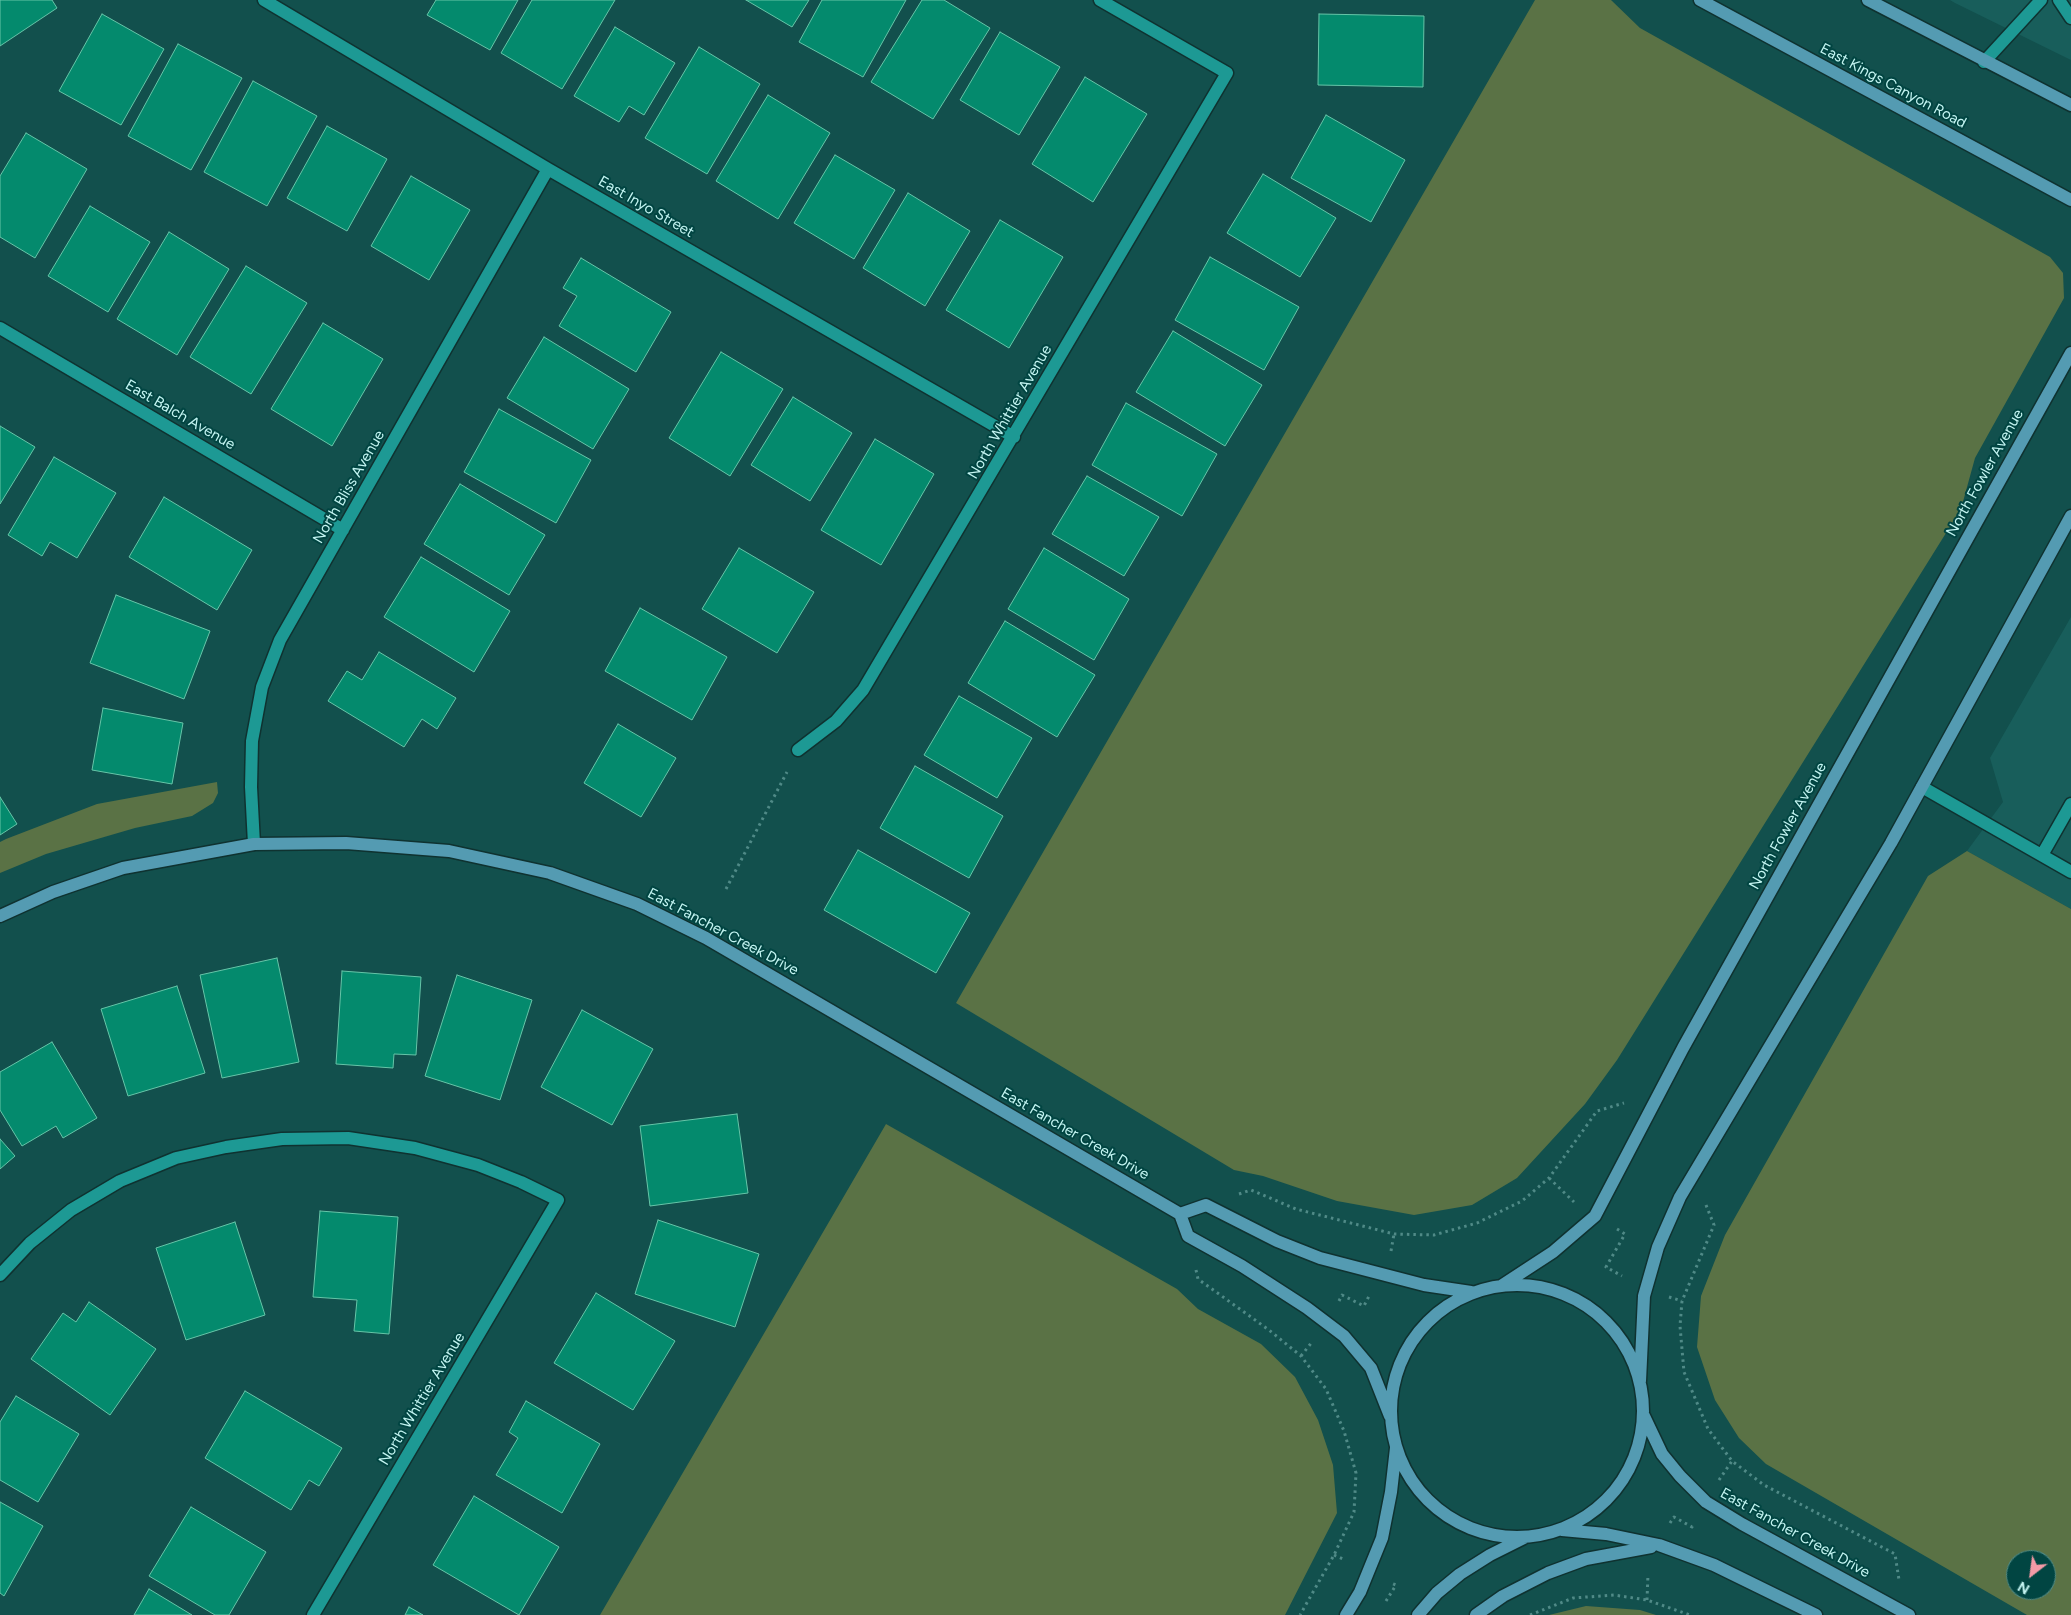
<!DOCTYPE html>
<style>
body{margin:0}
#map{position:relative;width:2071px;height:1615px;overflow:hidden;background:#12504d;font-family:Figtree,sans-serif}
canvas{display:block}
.north{position:absolute;left:2006px;top:1550px;width:50px;height:50px;box-sizing:border-box;background:#014542;border:1px solid #4f8b88;border-radius:50%;rotate:210deg;font-size:14px;font-weight:700;line-height:20px;text-align:center;color:#c4f5f2}
.north::after{content:'';display:block;margin:auto;width:18px;height:22px;background:#f49aa6;clip-path:polygon(50% 0,100% 100%,50% 72%,0 100%)}
</style>
<div id="map">
<canvas width="2071" height="1615"></canvas>
<div class="north">N</div>
</div>
<script>
const ctx = document.querySelector('canvas').getContext('2d');
ctx.lineJoin = 'round';
function fill(path, color) { ctx.fillStyle = color; ctx.fill(path, 'evenodd'); }
const poly = rows => new Path2D(rows.map(r => 'M' + r).join(''));
function trace(path, color, width, dash) { ctx.strokeStyle = color; ctx.lineWidth = width; ctx.lineCap = dash ? 'butt' : 'round'; ctx.setLineDash(dash || []); ctx.stroke(path); }
function drawText(font, color, halo, rows, align = 'center') {
  ctx.font = font + ' Figtree,sans-serif'; ctx.lineWidth = 4; ctx.setLineDash([]); ctx.textBaseline = 'middle'; ctx.strokeStyle = halo; ctx.fillStyle = color; for (const [text, x, y, turn = 0] of rows) {
    ctx.save(); ctx.translate(x, y); ctx.rotate((+turn || 0) * Math.PI / 180); ctx.textAlign = isNaN(turn) ? turn : align; if (halo) ctx.strokeText(text, 0, 0); ctx.fillText(text, 0, 0); ctx.restore();
  }
}
fill(poly([
 [1950,0,2071,0,2071,60,1955,3],
 [2071,617,2071,909,1967,851,2003,802,1990,758]
]), '#185e5b');
fill(poly([
 [1535,0,1611,0,1640,28,2050,257,2063,273,2064,298,1975,458,1961,509,1617,1060,1585,1104,1517,1178,1472,1205,1414,1215,1337,1201,1263,1176,1234,1170,956,1003],
 [217,782,218,793,213,803,192,816,135,828,46,854,0,873,0,842,6,839,97,804],
 [1967,851,2071,909,2071,1615,2027,1615,1766,1464,1739,1438,1715,1400,1697,1347,1701,1296,1725,1235,1928,876],
 [2016,1560,2046,1560,2046,1590,2016,1590],
 [886,1124,1177,1289,1198,1309,1261,1344,1295,1377,1318,1420,1333,1465,1337,1513,1285,1615,600,1615],
 [1586,1606,1640,1610,1656,1615,1549,1615]
]), '#5a7245');
const building = poly([
 [0,0,52,0,57,8,0,46,0,0],
 [436,0,518,0,490,50,427,15,436,0],
 [532,0,615,0,562,89,501,53,532,0],
 [746,0,809,0,792,27,746,0],
 [822,0,906,0,863,77,799,42,822,0],
 [922,0,944,0,990,28,933,119,871,82,922,0],
 [102,14,164,49,121,125,59,91,102,14],
 [1319,14,1424,16,1423,87,1318,85,1319,14],
 [615,27,675,63,644,115,629,106,619,122,574,96,615,27],
 [1000,32,1060,67,1019,135,960,100,1000,32],
 [178,44,242,78,191,170,128,136,178,44],
 [699,47,760,84,707,174,645,138,699,47],
 [1085,77,1147,114,1093,202,1032,164,1085,77],
 [253,81,317,116,267,206,204,172,253,81],
 [768,95,830,133,778,219,716,181,768,95],
 [1326,115,1405,160,1371,222,1291,178,1326,115],
 [327,126,387,159,347,231,287,198,327,126],
 [26,133,87,169,35,258,0,237,0,176,26,133],
 [835,155,895,190,854,259,794,223,835,155],
 [1263,174,1336,218,1300,277,1227,233,1263,174],
 [411,176,470,210,429,280,371,246,411,176],
 [908,193,970,231,925,306,863,268,908,193],
 [90,206,150,242,108,312,48,276,90,206],
 [1000,220,1063,257,1009,348,946,310,1000,220],
 [169,232,229,269,177,355,117,319,169,232],
 [1210,257,1299,307,1264,370,1175,320,1210,257],
 [581,258,671,312,636,372,559,326,577,296,563,288,581,258],
 [246,266,307,303,251,394,190,357,246,266],
 [323,323,383,359,332,446,271,409,323,323],
 [1173,331,1262,385,1225,446,1136,392,1173,331],
 [544,337,629,389,593,449,507,398,544,337],
 [721,352,783,389,730,476,669,438,721,352],
 [793,397,852,433,810,501,751,465,793,397],
 [1126,403,1217,454,1182,516,1092,465,1126,403],
 [499,409,591,460,556,523,464,472,499,409],
 [0,426,35,447,0,504,0,426],
 [875,439,934,474,881,565,821,530,875,439],
 [54,457,116,493,77,558,50,542,42,556,8,535,54,457],
 [1087,476,1159,517,1124,576,1052,534,1087,476],
 [460,484,545,535,509,595,424,544,460,484],
 [164,497,252,550,217,610,129,557,164,497],
 [739,548,814,592,777,653,702,609,739,548],
 [1044,548,1129,599,1094,660,1008,609,1044,548],
 [421,557,510,611,474,672,384,617,421,557],
 [116,595,210,631,184,699,90,663,116,595],
 [640,608,727,657,692,720,605,671,640,608],
 [1005,621,1095,675,1057,737,968,683,1005,621],
 [379,652,456,698,437,729,422,719,404,747,328,701,347,671,362,680,379,652],
 [959,696,1032,738,997,798,924,755,959,696],
 [103,708,183,723,172,784,92,770,103,708],
 [618,724,676,758,641,817,584,783,618,724],
 [915,766,1003,816,969,878,880,828,915,766],
 [0,797,17,824,0,835,0,797],
 [858,850,970,913,936,973,824,910,858,850],
 [277,958,299,1062,222,1078,200,975,277,958],
 [342,971,421,977,416,1055,394,1054,393,1068,336,1064,342,971],
 [457,975,532,1000,500,1100,425,1076,457,975],
 [177,986,205,1073,128,1096,101,1009,177,986],
 [582,1010,653,1049,612,1125,541,1087,582,1010],
 [52,1042,97,1118,63,1138,56,1126,22,1146,0,1110,0,1072,52,1042],
 [737,1114,748,1193,650,1206,640,1126,737,1114],
 [0,1139,15,1156,0,1169,0,1139],
 [320,1211,398,1217,389,1334,354,1331,357,1300,313,1297,320,1211],
 [658,1220,759,1254,735,1327,635,1294,658,1220],
 [235,1222,265,1315,186,1340,156,1248,235,1222],
 [596,1293,675,1341,633,1410,554,1363,596,1293],
 [89,1302,156,1349,110,1415,31,1359,63,1313,76,1322,89,1302],
 [245,1391,342,1448,319,1486,309,1480,291,1510,205,1458,245,1391],
 [16,1396,79,1434,38,1502,0,1480,0,1422,16,1396],
 [526,1401,600,1444,562,1513,496,1475,518,1438,509,1432,526,1401],
 [474,1496,559,1547,519,1615,433,1565,474,1496],
 [0,1502,43,1526,4,1596,0,1593,0,1502],
 [191,1507,266,1552,229,1615,215,1615,149,1576,191,1507],
 [149,1589,192,1615,134,1615,149,1589],
 [409,1607,423,1615,405,1615,409,1607]
]);
fill(building, '#048a6d');
trace(building, '#66c5a8', 1);
const lane = poly([
 [2059,0,2071,18],
 [1984,62,2041,0],
 [1922,787,2071,872],
 [2042,855,2071,804]
]);
const street = poly([
 [264,0,548,169,1014,437],
 [0,328,343,530],
 [798,750,836,721,863,690,1227,73,1100,0],
 [254,844,251,787,252,741,262,687,280,640,548,169],
 [0,1275,30,1243,71,1210,120,1181,176,1158,226,1147,282,1139,348,1138,415,1148,478,1165,521,1182,558,1200,313,1615]
]);
const secondary = poly([
 [1700,0,2071,200],
 [1868,0,2071,105],
 [0,916,53,892,123,868,254,844,346,843,449,851,550,873,637,904,706,938,1180,1214,1188,1236,1242,1266,1307,1308,1344,1336,1371,1368,1390,1416],
 [1180,1214,1206,1205,1277,1241,1320,1258,1424,1285,1471,1292],
 '1391 1411a126 126 0 1 1 252 0a126 126 0 1 1-252 0Z',
 [1501,1286,1553,1252,1595,1216,1683,1048,2071,353],
 [1640,1381,1644,1296,1658,1247,1680,1197,1891,843,2071,516],
 [1644,1416,1662,1454,1680,1476,1706,1502,1742,1524,1909,1615],
 [1562,1530,1606,1534,1659,1545,1714,1565,1816,1615],
 [1346,1615,1360,1592,1382,1538,1391,1492,1396,1448],
 [1418,1615,1437,1593,1460,1574,1490,1555,1524,1538],
 [1476,1615,1503,1596,1548,1573,1586,1559,1651,1547]
]);
trace(lane, '#0f3230', 15);
trace(street, '#0f3230', 15);
trace(secondary, '#0f3230', 15);
trace(poly([
 [726,889,787,772],
 [1549,1178,1574,1202],
 [1239,1194,1251,1190,1296,1209,1394,1234,1434,1235,1477,1223,1522,1201,1549,1178,1597,1111,1624,1103],
 [1706,1205,1714,1225,1682,1301,1680,1326,1684,1372,1708,1429,1732,1461,1764,1485,1895,1554,1899,1580],
 [1617,1229,1625,1234,1606,1267,1622,1276],
 [1391,1251,1394,1234],
 [1196,1270,1198,1279,1269,1330,1301,1356,1326,1389,1344,1431,1356,1473,1354,1512,1334,1555,1300,1615],
 [1669,1297,1682,1301],
 [1339,1301,1342,1295,1364,1306,1369,1296],
 [1301,1356,1312,1342],
 [1719,1480,1732,1461],
 [1670,1523,1674,1517,1692,1527,1693,1524],
 [1334,1555,1345,1560],
 [1647,1600,1648,1574],
 [1386,1601,1396,1585,1391,1583],
 [1530,1615,1573,1598,1614,1595,1647,1600,1690,1615]
]), '#508a87', 3, [2.5, 4]);
trace(lane, '#1d9994', 12);
trace(street, '#1d9994', 12);
trace(secondary, '#549bb2', 12);
drawText('15px', '#c4f5f2', '#014542', [
 ["East Kings Canyon Road",1893,86,28],
 ["East Inyo Street",646,207,30],
 ["North Whittier Avenue",1010,412,-60],
 ["East Balch Avenue",180,415,30],
 ["North Fowler Avenue",1985,473,-61],
 ["North Bliss Avenue",349,487,-60],
 ["North Fowler Avenue",1788,826,-61],
 ["East Fancher Creek Drive",723,932,28],
 ["East Fancher Creek Drive",1075,1134,30],
 ["North Whittier Avenue",422,1399,-59],
 ["East Fancher Creek Drive",1795,1533,29]
]);
</script>
